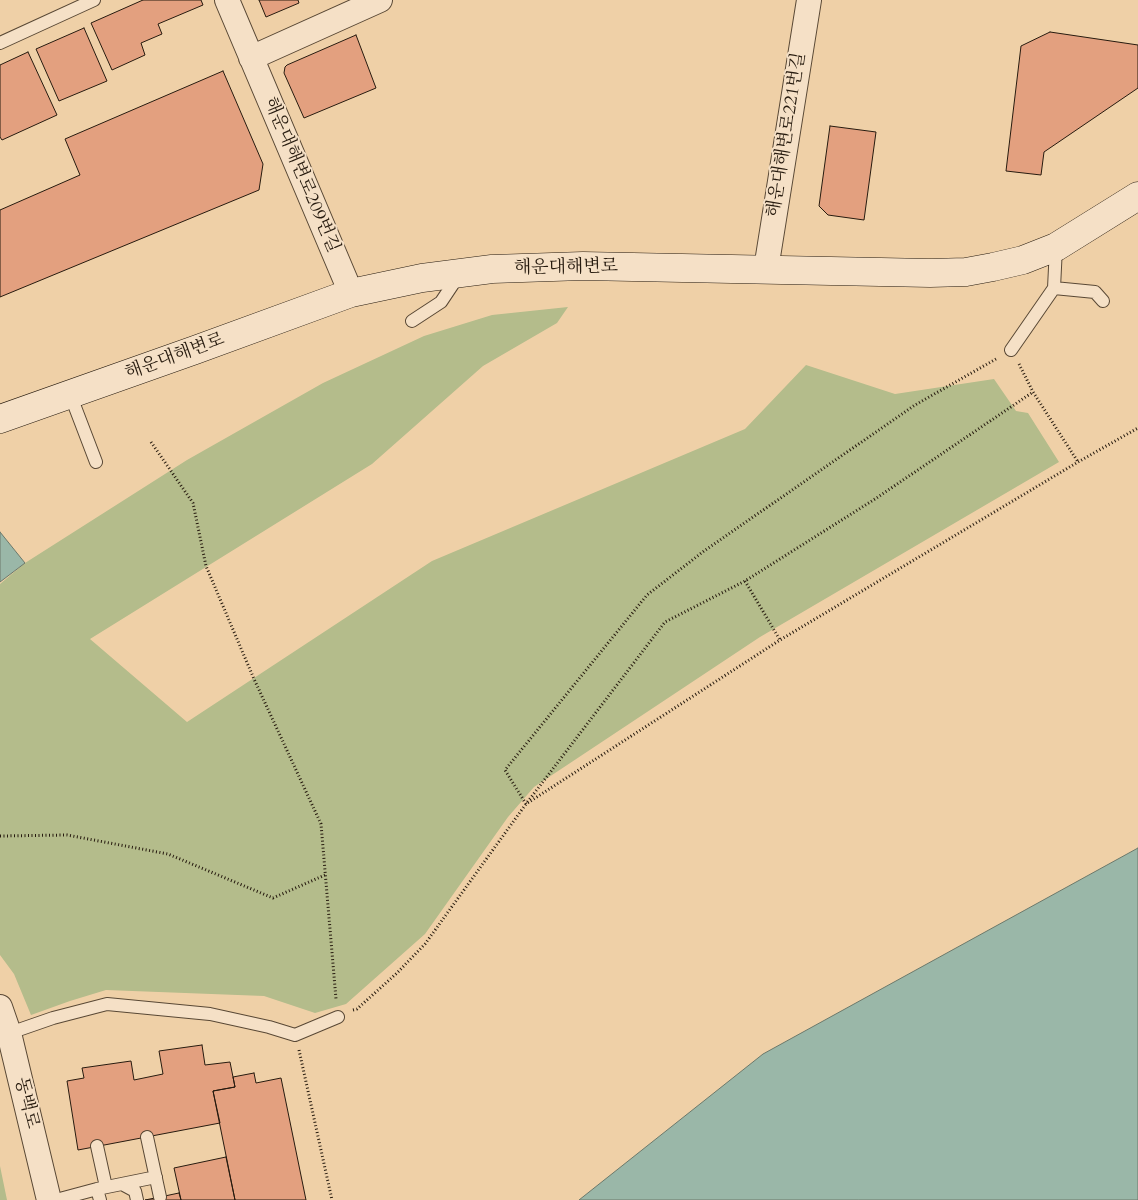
<!DOCTYPE html>
<meta charset="utf-8">
<style>
body{margin:0}
canvas{display:block;background:#efd0a7}
</style>
<canvas width="1138" height="1200"></canvas>
<script>
const ctx = document.querySelector('canvas').getContext('2d');
ctx.lineJoin = 'round';
function fill(path, color) { ctx.fillStyle = color; ctx.fill(path, 'evenodd'); }
const poly = rows => new Path2D(rows.map(r => 'M' + r).join(''));
function trace(path, color, width, dash) { ctx.strokeStyle = color; ctx.lineWidth = width; ctx.lineCap = dash ? 'butt' : 'round'; ctx.setLineDash(dash || []); ctx.stroke(path); }
function drawText(font, color, halo, rows, align = 'center') {
  ctx.font = font + ' Cardo,"Noto Serif KR",serif'; ctx.lineWidth = 4; ctx.setLineDash([]); ctx.textBaseline = 'middle'; ctx.strokeStyle = halo; ctx.fillStyle = color; for (const [text, x, y, turn = 0] of rows) {
    ctx.save(); ctx.translate(x, y); ctx.rotate((+turn || 0) * Math.PI / 180); ctx.textAlign = isNaN(turn) ? turn : align; if (halo) ctx.strokeText(text, 0, 0); ctx.fillText(text, 0, 0); ctx.restore();
  }
}
fill(poly([
 [568,307,557,323,483,366,372,464,90,639,187,722,432,561,745,429,806,365,895,394,994,379,1016,411,1028,413,1059,462,760,637,534,787,508,817,425,934,346,1004,315,1013,264,996,106,990,70,1001,31,1015,14,974,0,955,0,584,25,563,187,460,323,383,424,336,492,315],
 [0,1166,7,1200,0,1200]
]), '#b4bc8b');
const water = poly([
 [0,532,25,563,0,582,0,532],
 [1138,848,1138,1200,579,1200,763,1054,1138,848]
]);
fill(water, '#9ab7a8');
trace(water, '#6c796b', 1);
const building = poly([
 [143,0,201,0,203,5,158,24,162,34,141,43,145,55,112,70,91,23,143,0],
 [259,0,298,0,299,3,266,17,259,0],
 [84,28,107,81,59,101,36,49,84,28],
 [1050,32,1138,45,1138,88,1044,152,1041,175,1006,171,1021,46,1050,32],
 [356,35,376,88,304,118,284,73,285,67,287,65,356,35],
 [28,52,57,115,2,140,0,137,0,65,28,52],
 [223,71,263,164,259,190,0,297,0,210,80,175,65,139,223,71],
 [830,126,876,132,864,220,828,215,819,206,830,126],
 [202,1045,205,1065,230,1062,235,1087,213,1091,220,1123,78,1150,67,1081,84,1078,82,1068,131,1061,134,1080,163,1074,159,1051,202,1045],
 [254,1073,256,1083,281,1078,306,1200,235,1200,213,1091,235,1087,233,1077,254,1073],
 [226,1157,235,1200,181,1200,174,1168,226,1157],
 [179,1193,181,1200,145,1200,160,1197,179,1193]
]);
fill(building, '#e3a07f');
trace(building, '#271b0f', 1);
const service = poly([
 [0,43,94,0],
 [1054,288,1095,292,1103,301],
 [412,321,441,302,459,275],
 [1011,350,1054,288,1056,247],
 [70,394,96,462],
 [4,1035,53,1018,107,1004,210,1014,269,1027,295,1035,338,1017],
 [147,1137,160,1197],
 [97,1146,106,1187],
 [122,1184,135,1191,137,1200],
 [97,1189,156,1177],
 [56,1200,97,1189,100,1200]
]);
const minor = poly([
 [227,0,351,293],
 [251,58,380,0],
 [766,269,809,0],
 [0,1007,9,1033,49,1200]
]);
const secondary = poly([
 [0,419,195,350,351,293,422,278,492,269,583,266,930,273,966,272,993,267,1023,260,1056,247,1138,196]
]);
trace(service, '#594835', 14);
trace(minor, '#594835', 26);
trace(secondary, '#271b0f', 29);
trace(poly([
 [996,359,915,405,704,551,647,595,505,770,526,804,665,622,745,581,875,499,1033,392],
 [1019,364,1033,392,1078,462],
 [151,442,193,503,206,566,254,679,321,824,336,999],
 [745,581,780,640],
 [0,836,67,835,168,854,273,898,325,875],
 [353,1010,357,1009,397,973,425,944,526,804,780,640,1078,462,1138,428],
 [299,1050,332,1200]
]), '#271b0f', 3, [1, 2.5]);
trace(service, '#f5e0c6', 12);
trace(minor, '#f5e0c6', 24);
trace(secondary, '#f5e0c6', 28);
drawText('18px', '#271b0f', '#f5e0c6', [
 ["해운대해변로221번길",787,135,-81],
 ["해운대해변로209번길",301,175,67],
 ["해운대해변로",566,268,-1],
 ["해운대해변로",175,357,-20],
 ["동백로",26,1103,76]
]);
</script>
